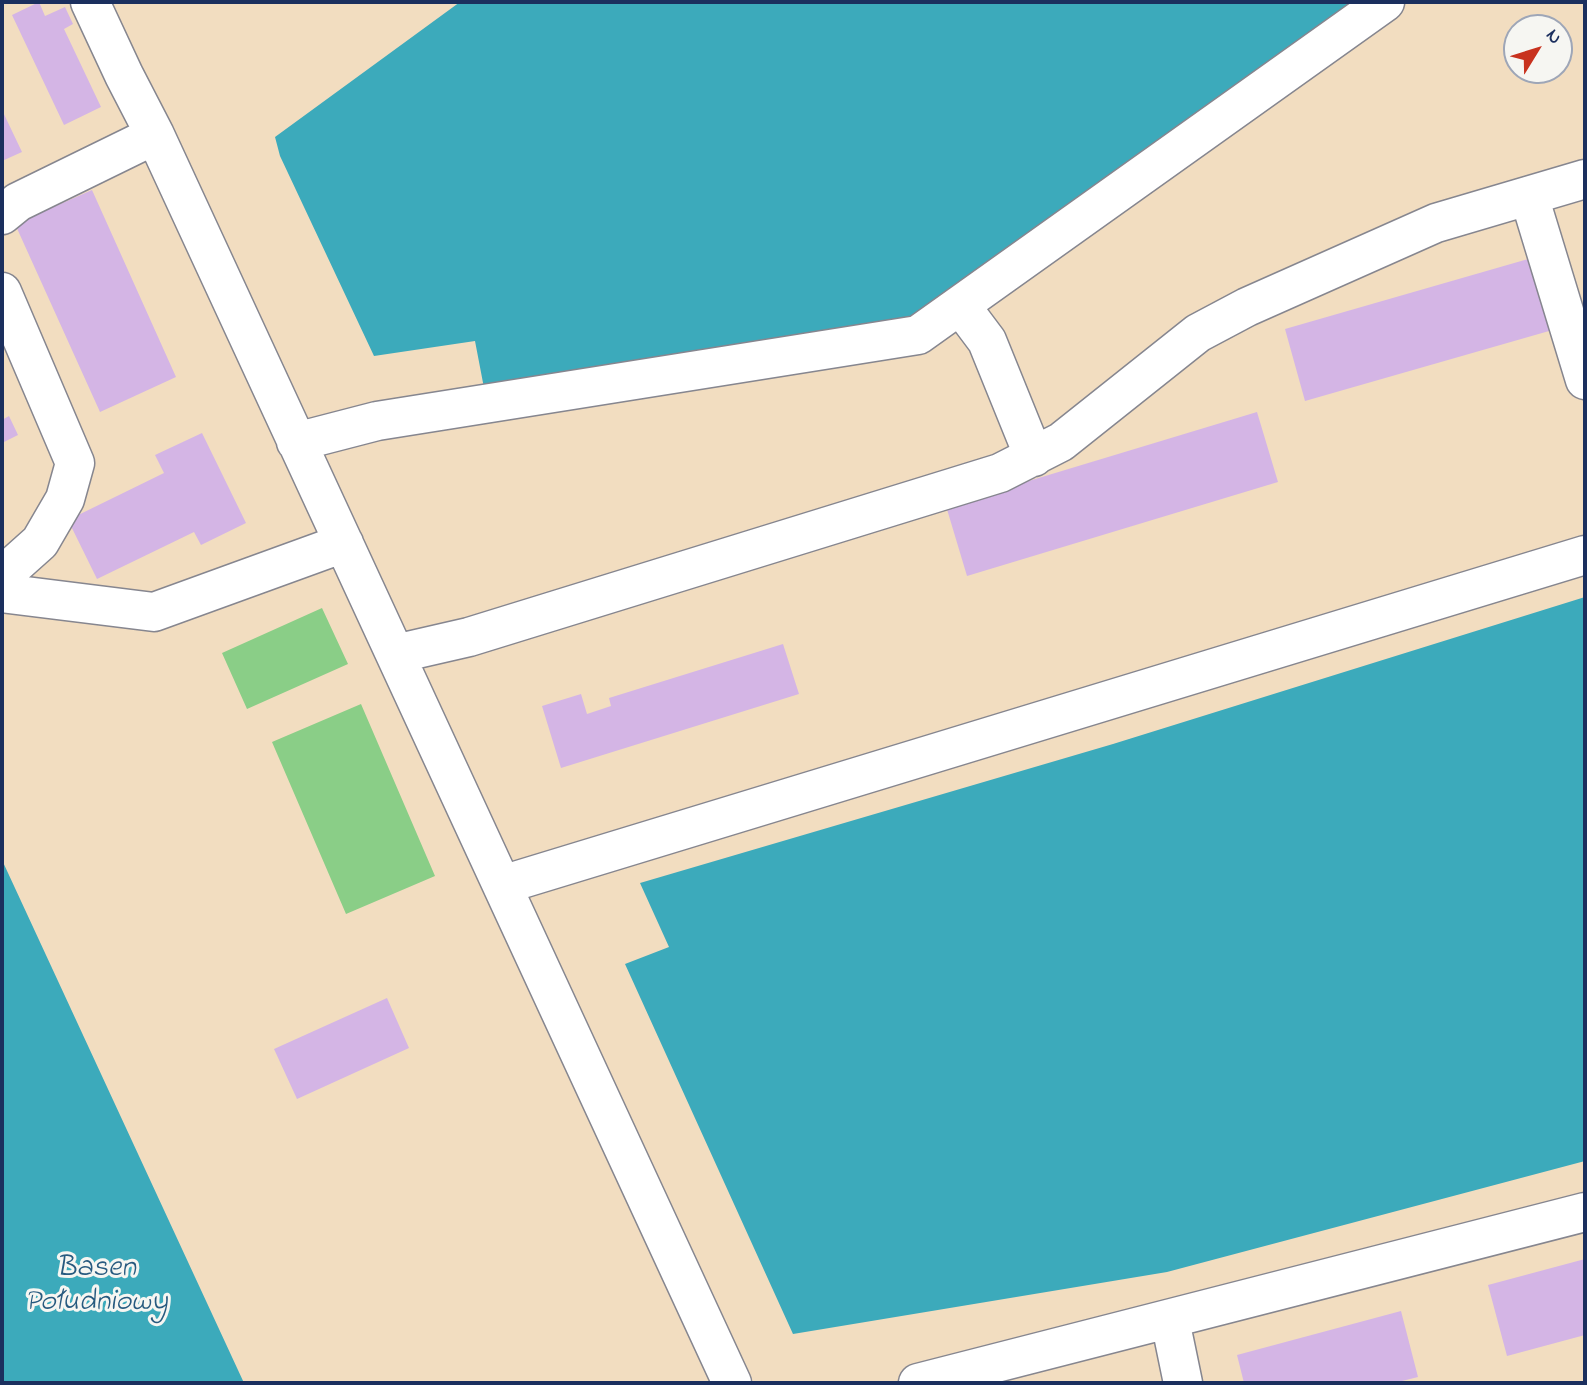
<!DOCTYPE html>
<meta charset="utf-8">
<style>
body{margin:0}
#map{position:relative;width:1587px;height:1385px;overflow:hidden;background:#f2ddc0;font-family:"Indie Flower",sans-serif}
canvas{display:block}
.frame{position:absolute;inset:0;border:4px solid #1b2f5e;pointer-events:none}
.north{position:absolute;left:1503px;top:14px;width:70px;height:70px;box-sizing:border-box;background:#f6f6f2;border:2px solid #9ea6b7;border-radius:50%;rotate:52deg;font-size:19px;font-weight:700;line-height:28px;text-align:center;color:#1b2f5e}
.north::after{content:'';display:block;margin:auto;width:24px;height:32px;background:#c8321e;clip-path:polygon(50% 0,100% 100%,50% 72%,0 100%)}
</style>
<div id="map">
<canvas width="1587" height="1385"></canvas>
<div class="frame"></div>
<div class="north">N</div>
</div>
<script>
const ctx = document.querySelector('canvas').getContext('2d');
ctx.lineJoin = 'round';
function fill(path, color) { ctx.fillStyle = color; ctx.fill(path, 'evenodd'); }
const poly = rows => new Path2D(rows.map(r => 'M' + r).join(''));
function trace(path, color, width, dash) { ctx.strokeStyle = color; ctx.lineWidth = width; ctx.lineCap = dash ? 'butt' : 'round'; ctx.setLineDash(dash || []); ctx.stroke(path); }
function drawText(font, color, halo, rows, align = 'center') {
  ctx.font = font + ' "Indie Flower",sans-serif'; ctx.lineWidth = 6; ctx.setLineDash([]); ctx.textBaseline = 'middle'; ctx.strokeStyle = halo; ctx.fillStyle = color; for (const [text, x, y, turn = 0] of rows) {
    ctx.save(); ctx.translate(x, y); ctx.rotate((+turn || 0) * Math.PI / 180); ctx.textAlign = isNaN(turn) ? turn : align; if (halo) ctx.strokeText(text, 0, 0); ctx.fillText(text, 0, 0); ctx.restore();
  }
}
fill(poly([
 [322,608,348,664,247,709,222,653],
 [361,704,435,876,346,914,272,742]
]), '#8ace87');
fill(poly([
 [460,2,1359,2,918,318,484,388,475,341,374,356,280,156,275,137],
 [1585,597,1585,1161,1167,1272,793,1334,625,964,669,947,640,883,1113,744],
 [2,860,244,1383,2,1383]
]), '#3caabb');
fill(poly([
 [39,2,45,16,65,7,73,24,64,29,101,107,64,125,12,15],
 [2,110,22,152,2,161],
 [92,190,176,377,100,412,15,224],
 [1542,255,1563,327,1305,401,1285,329],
 [1257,412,1278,482,967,576,946,506],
 [9,416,18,435,2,443,2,420],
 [202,433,246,523,201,545,194,532,97,579,68,520,164,473,155,455],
 [783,644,799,694,561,768,542,706,581,694,587,714,611,706,609,698],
 [387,998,409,1048,297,1099,274,1049],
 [1585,1259,1585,1335,1507,1356,1488,1285],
 [1401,1311,1418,1377,1394,1383,1244,1383,1237,1355]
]), '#d4b5e5');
const minor = poly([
 [90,2,124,75,155,135,732,1383],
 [1529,196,1585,380],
 [2,215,18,202,155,135],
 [2,292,75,463,65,499,40,542,2,576],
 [960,305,987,341,1034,457],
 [296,442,377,421,918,335,1385,2],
 [2,593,154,612,344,543],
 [395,654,469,637,1000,473,1061,442,1198,333,1247,307,1436,223,1585,179],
 [502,885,1585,555],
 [1170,1320,1183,1383],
 [918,1383,1585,1212]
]);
trace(minor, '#86868f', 41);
trace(minor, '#fff', 38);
drawText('italic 30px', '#275a7f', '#f6f6f2', [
 ["Basen",96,1270],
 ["Południowy",96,1304]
]);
</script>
